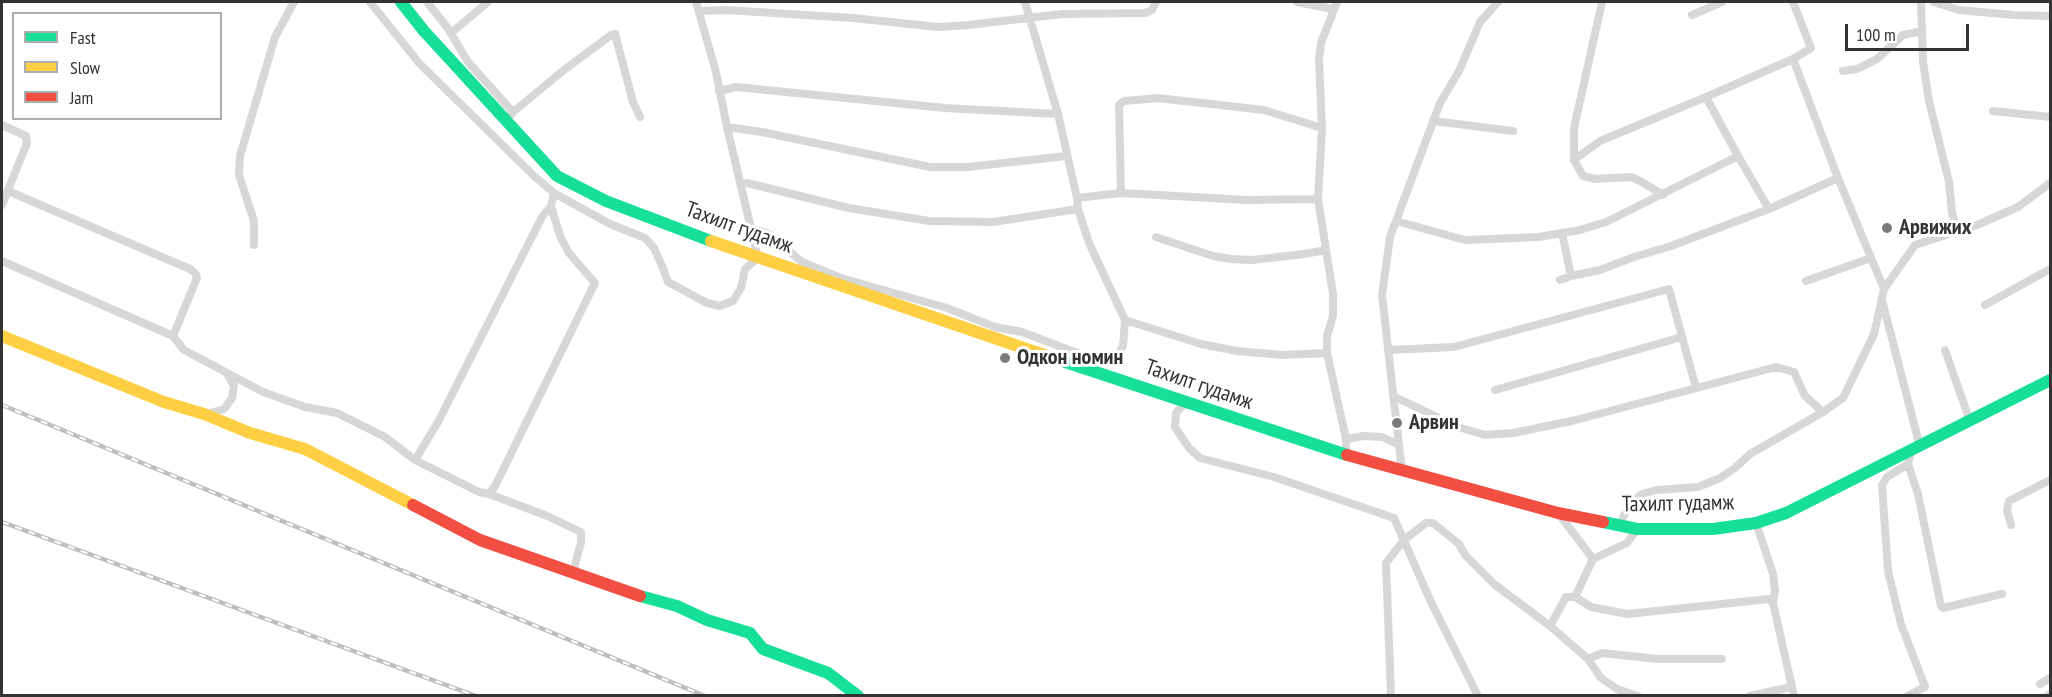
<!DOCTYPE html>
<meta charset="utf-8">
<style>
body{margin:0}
#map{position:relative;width:2052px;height:697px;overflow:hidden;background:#fff;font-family:"PT Sans Narrow",sans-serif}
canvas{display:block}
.frame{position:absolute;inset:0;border:3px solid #333;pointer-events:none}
.legend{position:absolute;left:12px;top:12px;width:210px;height:108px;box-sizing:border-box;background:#fff;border:2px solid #adadad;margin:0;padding:8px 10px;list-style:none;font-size:18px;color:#333}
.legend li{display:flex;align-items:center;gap:12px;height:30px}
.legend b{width:30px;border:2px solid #adadad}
.scale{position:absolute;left:1845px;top:24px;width:124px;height:27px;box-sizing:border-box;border:3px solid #333;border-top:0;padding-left:8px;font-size:18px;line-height:21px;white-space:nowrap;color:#333;-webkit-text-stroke:4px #fff;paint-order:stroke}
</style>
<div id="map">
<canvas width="2052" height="697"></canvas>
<div class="frame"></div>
<ul class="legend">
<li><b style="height:8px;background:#16e098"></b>Fast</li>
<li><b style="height:8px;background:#ffcf43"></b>Slow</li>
<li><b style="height:8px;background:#f24e42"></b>Jam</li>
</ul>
<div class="scale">100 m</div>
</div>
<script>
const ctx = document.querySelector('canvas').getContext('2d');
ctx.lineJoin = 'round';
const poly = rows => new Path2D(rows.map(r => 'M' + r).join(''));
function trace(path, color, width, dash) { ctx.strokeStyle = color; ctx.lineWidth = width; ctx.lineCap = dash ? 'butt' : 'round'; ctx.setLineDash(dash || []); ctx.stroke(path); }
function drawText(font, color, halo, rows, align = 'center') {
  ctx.font = font + ' "PT Sans Narrow",sans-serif'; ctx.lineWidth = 6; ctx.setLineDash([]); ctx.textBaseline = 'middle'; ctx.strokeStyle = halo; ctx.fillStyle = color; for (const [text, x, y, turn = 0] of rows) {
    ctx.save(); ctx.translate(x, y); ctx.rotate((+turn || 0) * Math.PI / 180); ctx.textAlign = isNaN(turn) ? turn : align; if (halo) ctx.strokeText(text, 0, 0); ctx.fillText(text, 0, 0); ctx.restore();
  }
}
trace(poly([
 [370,2,419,63,534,176,554,193,610,224,645,238,654,248,662,266,668,282,707,303,720,306,733,301,741,288,745,269,758,258,727,127,716,72,696,2],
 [427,2,447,27,468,62,513,112,511,115],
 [1297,2,1333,9],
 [1337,2,1321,43,1319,59,1322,128,1318,199,1333,294,1333,316,1327,336,1327,353,1346,439,1346,455],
 [1602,2,1574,128,1574,160,1583,176,1596,179,1631,177,1642,182,1663,195],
 [1793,2,1811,48,1793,59,1838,178,1884,289],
 [1921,2,1923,62,1929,101,1949,182,1952,212,1957,231],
 [1934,2,1959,10,2014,15,2050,16],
 [699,11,726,10,853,18,938,27,969,25,1062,14,1145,13,1152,10,1156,2],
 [1692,15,1722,2],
 [451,33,488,2],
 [1843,71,1857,69,1877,59,1903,35,1922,31],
 [719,91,736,87,945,108,1058,114],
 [1993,111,2050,117],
 [513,112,564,70,611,35,615,34,633,102,640,117],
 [1433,121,1513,131],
 [2,125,26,136,27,143,2,205],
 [727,127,762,132,930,167,968,167,1066,156],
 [1738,156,1706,97,1793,59],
 [1574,160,1600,141,1706,97],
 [740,184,747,183,849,208,929,221,993,222,1078,209],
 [8,191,190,269,195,273,197,278,173,336],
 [1121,193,1119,105,1124,101,1158,98,1264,110,1322,128],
 [1077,198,1121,193,1247,200,1318,199],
 [1396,221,1465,240,1539,237,1580,230,1606,222,1738,156,1769,209],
 [751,231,761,231,769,234,802,262,841,278,947,308,995,327,1022,332,1093,359,1109,358,1119,353,1123,346,1125,320,1089,243,1078,209,1077,198,1058,114,1025,2],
 [1562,233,1571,276],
 [1156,237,1213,256,1231,259,1252,260,1304,254,1326,250],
 [254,245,254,221,239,175,240,156,275,37,294,2],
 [2,261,173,336,184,350,263,392,305,407,337,413,385,437,415,460,438,422,542,217,551,206,554,193],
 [1560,280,1571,276,1600,270,1634,257,1671,246,1769,209,1838,178],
 [1806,281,1871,258],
 [1883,304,1920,447],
 [1985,305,2050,269],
 [1125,320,1201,344,1237,351,1282,355,1327,353],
 [1388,350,1454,347,1669,289,1696,388],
 [1945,350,1970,421],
 [1495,390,1682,337],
 [1393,396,1458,427,1485,435,1513,433,1572,421,1776,367,1794,372,1805,396,1823,412],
 [1185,403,1176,413,1175,427,1189,448,1200,458,1274,477,1394,518,1431,602,1478,696],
 [207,414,224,409,232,398,234,386,227,373],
 [1346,439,1364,436,1382,437,1397,444],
 [415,460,479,492,489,494,495,486,595,283,569,253,560,236,551,206],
 [1908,464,1918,494,1941,606,1943,608,2002,594],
 [1402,472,1382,295,1390,237,1440,103,1459,71,1480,22,1498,2],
 [489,494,545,515,581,532,581,543,575,564,576,573],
 [1558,513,1593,559],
 [1756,523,1773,574,1775,591,1773,603],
 [2011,525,2007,510,2009,501,2050,480],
 [1618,527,1630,504,1642,494,1657,490,1698,487,1720,478,1735,468,1750,454,1823,412,1843,398,1874,334,1884,289,1915,245,1977,225,2018,207,2050,183],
 [1575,597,1591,607,1628,614,1769,599,1773,603,1794,696],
 [1550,626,1566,597,1575,597,1593,559,1627,543,1637,529],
 [1588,659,1602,653,1658,659,1722,659],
 [2040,684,2050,678],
 [1391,696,1386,563,1404,540,1426,523,1433,523,1459,544,1465,555,1494,584,1550,626,1588,659,1601,678,1617,689,1638,696],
 [1750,696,1791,687],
 [1907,696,1925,687,1901,624,1888,571,1882,485,1887,477,1908,464,1911,451],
 [2047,696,2050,694]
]), '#d7d7d7', 8);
trace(poly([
 [401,2,424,31,557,176,606,201,711,241],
 [1050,357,1347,455],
 [1603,522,1637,529,1713,529,1756,523,1786,513,2050,380],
 [640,596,677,606,707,620,750,633,763,649,828,673,858,696]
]), '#16e098', 12);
trace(poly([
 [711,241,1050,357],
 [2,336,164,402,204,414,250,433,305,449,413,505]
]), '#ffcf43', 12);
trace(poly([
 [1347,455,1558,513,1603,522],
 [413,505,480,540,640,596]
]), '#f24e42', 12);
const rail = poly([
 [2,405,705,696],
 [2,522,476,696]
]);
trace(rail, '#bebebe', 4.5);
trace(rail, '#fff', 2, [7]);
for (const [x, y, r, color] of [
 [1887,228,6,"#7a7a7a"],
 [1005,358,6,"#7a7a7a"],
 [1397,423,6,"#7a7a7a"]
]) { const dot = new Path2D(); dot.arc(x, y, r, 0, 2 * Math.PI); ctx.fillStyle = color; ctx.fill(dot); trace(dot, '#fff', 2); }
drawText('22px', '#333', '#fff', [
 ["Тахилт гудамж",739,228,20],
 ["Тахилт гудамж",1199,385,19],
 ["Тахилт гудамж",1678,504,-1]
]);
drawText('bold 22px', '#333', '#fff', [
 ["Арвижих",1899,228],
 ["Одкон номин",1017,358],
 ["Арвин",1409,423]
], 'left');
</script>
